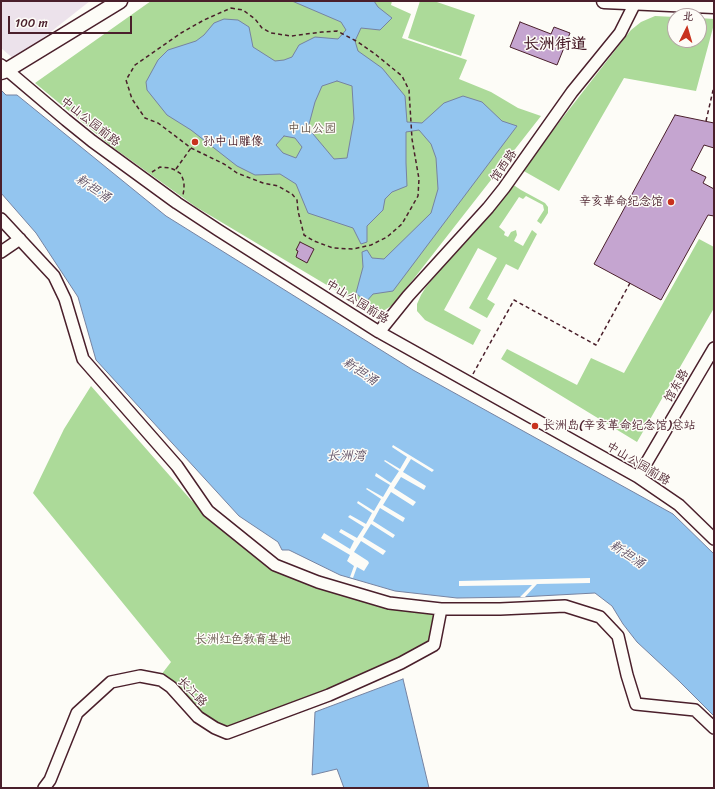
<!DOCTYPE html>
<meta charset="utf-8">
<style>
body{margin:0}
#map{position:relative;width:715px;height:789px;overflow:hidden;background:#fdfcf7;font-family:Sriracha,"LXGW WenKai TC",sans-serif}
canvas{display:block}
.frame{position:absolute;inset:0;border:2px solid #4a1f2b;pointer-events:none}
.north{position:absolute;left:667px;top:8px;width:40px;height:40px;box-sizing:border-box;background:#fdfcf7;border:1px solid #b5a4a5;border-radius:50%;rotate:5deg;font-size:11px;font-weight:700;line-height:16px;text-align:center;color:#4a1f2b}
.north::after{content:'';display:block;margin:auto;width:14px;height:18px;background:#c8321e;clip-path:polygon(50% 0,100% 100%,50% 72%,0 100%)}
.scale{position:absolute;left:8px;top:16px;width:124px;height:18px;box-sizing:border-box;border:2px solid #4a1f2b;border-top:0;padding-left:5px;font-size:12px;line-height:14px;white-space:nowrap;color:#4a1f2b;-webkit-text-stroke:3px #fdfcf7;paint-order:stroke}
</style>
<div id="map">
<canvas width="715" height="789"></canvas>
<div class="frame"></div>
<div class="north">北</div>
<div class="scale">100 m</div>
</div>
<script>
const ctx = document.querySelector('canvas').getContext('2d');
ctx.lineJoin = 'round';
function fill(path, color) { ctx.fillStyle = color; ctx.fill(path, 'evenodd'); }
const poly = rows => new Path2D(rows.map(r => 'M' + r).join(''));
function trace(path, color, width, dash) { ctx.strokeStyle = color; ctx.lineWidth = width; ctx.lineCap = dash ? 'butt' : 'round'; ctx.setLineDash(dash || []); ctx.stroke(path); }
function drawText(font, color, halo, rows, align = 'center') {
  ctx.font = font + ' Sriracha,"LXGW WenKai TC",sans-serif'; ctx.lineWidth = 3; ctx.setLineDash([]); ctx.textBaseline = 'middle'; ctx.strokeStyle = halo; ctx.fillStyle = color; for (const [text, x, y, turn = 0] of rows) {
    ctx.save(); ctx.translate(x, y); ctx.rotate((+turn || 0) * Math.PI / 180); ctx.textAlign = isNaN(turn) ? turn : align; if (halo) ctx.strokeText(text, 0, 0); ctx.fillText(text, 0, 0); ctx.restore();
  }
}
fill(poly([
 [1,1,90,1,15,60,1,48]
]), '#ece2eb');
fill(poly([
 [151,1,392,1,391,5,411,14,402,38,467,60,459,79,491,92,518,108,541,116,394,304,377,315,196,207,111,146,35,83],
 [420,1,434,1,475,15,461,56,408,38],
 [655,16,675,17,675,40,699,40,699,18,714,19,714,24,696,91,624,78,559,191,522,170,631,30,641,22],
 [512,184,521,190,545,203,548,207,548,213,541,224,537,221,544,210,543,205,526,196,523,199,519,197,499,227,505,232,504,235,508,237,511,232,516,230,517,235,514,241,523,246,532,230,537,234,518,270,506,264,487,299,495,304,487,318,469,308,497,258,478,248,444,310,481,330,473,345,425,320,417,311,417,304,421,295,426,287],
 [699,239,714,247,714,308,637,442,501,359,507,349,577,385,591,358,624,373],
 [91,386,191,500,275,571,354,599,388,607,436,614,430,643,332,689,226,728,194,707,161,675,171,662,33,493,64,429]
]), '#acda99');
const water = poly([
 [292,1,374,1,378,7,392,18,380,30,361,28,355,41,358,51,382,68,405,96,407,122,422,123,444,103,463,96,482,102,502,121,517,126,393,291,373,294,366,302,356,293,363,267,362,252,367,250,372,258,384,259,431,213,438,189,436,158,431,144,419,130,406,132,406,163,407,186,392,192,385,199,383,210,367,226,367,242,361,244,353,228,308,213,296,184,280,174,255,175,237,166,191,130,167,115,147,90,146,82,158,60,168,50,196,41,204,35,214,23,224,19,238,20,249,27,253,47,275,61,284,60,292,57,299,45,315,37,338,39,346,30,341,22,292,1],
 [337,81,352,86,354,119,347,158,334,159,308,128,315,102,322,86,337,81],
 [284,136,295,138,302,147,296,158,283,153,276,145,284,136],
 [1,90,6,95,17,95,166,216,413,370,673,514,714,554,714,716,679,681,637,642,623,624,612,606,595,593,520,597,457,598,395,591,340,575,289,550,282,550,278,542,239,516,96,360,78,297,36,233,1,193,1,90],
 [403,679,429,788,344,788,337,769,312,775,315,712,403,679]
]);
fill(water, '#93c5ef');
trace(water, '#7683a1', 1);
fill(poly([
 [393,445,434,470,432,472,411,459,403,472,426,486,424,490,401,477,394,488,416,502,413,506,391,492,383,505,405,518,403,522,380,508,373,521,395,535,393,538,371,524,363,537,386,551,383,555,361,541,354,552,368,561,369,563,364,571,357,567,353,578,350,577,354,566,347,561,350,555,321,538,324,533,350,549,354,541,339,532,341,529,357,538,364,527,348,517,350,515,366,524,372,513,357,503,358,501,374,511,381,499,366,489,367,488,383,497,390,485,375,476,376,473,391,483,399,471,384,461,385,460,400,469,407,457,392,447],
 [590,578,590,583,537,584,525,597,520,597,532,585,459,586,459,581]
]), '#fdfcf7');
const building = poly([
 [520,22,551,34,554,27,570,33,557,65,510,47,520,22],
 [675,115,714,123,714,148,704,145,691,170,706,177,703,183,714,189,714,216,708,215,661,300,594,264,675,115],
 [300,242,314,249,307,263,296,257,298,251,296,250,300,242]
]);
fill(building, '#c5a5d0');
trace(building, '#4a1f2b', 1);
const minor = poly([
 [1,65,66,120,92,141,177,203,218,230,379,332,638,477,679,505,714,539],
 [1,219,54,276,65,299,83,359,177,466,208,511,275,565,318,582,389,603,441,609,500,609,565,606,600,617,618,636,627,675,636,704,695,710,714,728],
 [1,252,20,239],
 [379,332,408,296,488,208,504,188,572,92,620,33,636,1],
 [638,477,714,348],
 [44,788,50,780,77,713,111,682,140,676,161,680,171,687,198,717,215,728,227,733,329,695,401,663,434,645,441,609]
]);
const major = poly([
 [604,1,714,6],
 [1,72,7,70,120,1]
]);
trace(minor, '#4a1f2b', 14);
trace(major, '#4a1f2b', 17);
trace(poly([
 [231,8,243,10,255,19,262,28,271,33,291,36,322,32,337,31,358,42,375,54,402,76,409,90,412,139,419,179,418,196,402,224,387,237,371,245,353,249,333,248,314,241,304,235,298,211,297,200,292,194,278,186,263,183,237,173,224,164,191,148,158,123,145,118,132,99,126,80,135,65,181,33,204,20,231,8],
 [706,121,714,86],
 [176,169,191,148],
 [152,172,160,167,170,168,175,170,181,174,184,182,184,189,183,195],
 [473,374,514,300,596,345,630,283]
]), '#4a1f2b', 1.5, [4, 3]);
trace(minor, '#fdfcf7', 11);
trace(major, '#fdfcf7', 14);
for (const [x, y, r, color] of [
 [195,142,4,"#c8321e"],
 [671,202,4,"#c8321e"],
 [535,426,4,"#c8321e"]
]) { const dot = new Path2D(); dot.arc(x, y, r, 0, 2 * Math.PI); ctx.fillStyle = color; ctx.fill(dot); trace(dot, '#fdfcf7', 1.5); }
drawText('12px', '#4a1f2b', '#fdfcf7', [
 ["中山公园前路",90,122,38],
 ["馆西路",504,166,-55],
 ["中山公园前路",357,302,32],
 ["馆东路",677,386,-60],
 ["中山公园前路",638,464,31],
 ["长江路",192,692,46]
]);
drawText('12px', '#67574c', '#fdfcf7', [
 ["中山公园",312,129],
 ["长洲红色教育基地",243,640]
]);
drawText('12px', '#4a1f2b', '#fdfcf7', [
 ["孙中山雕像",203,142],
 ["辛亥革命纪念馆",663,202,"right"],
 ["长洲岛(辛亥革命纪念馆)总站",543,426]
], 'left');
drawText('italic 13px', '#605166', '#fdfcf7', [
 ["新担涌",93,189,34],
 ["新担涌",360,372,34],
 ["长洲湾",346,457],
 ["新担涌",627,555,34]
]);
drawText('bold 16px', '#4a1f2b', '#fdfcf7', [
 ["长洲街道",555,45]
]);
</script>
